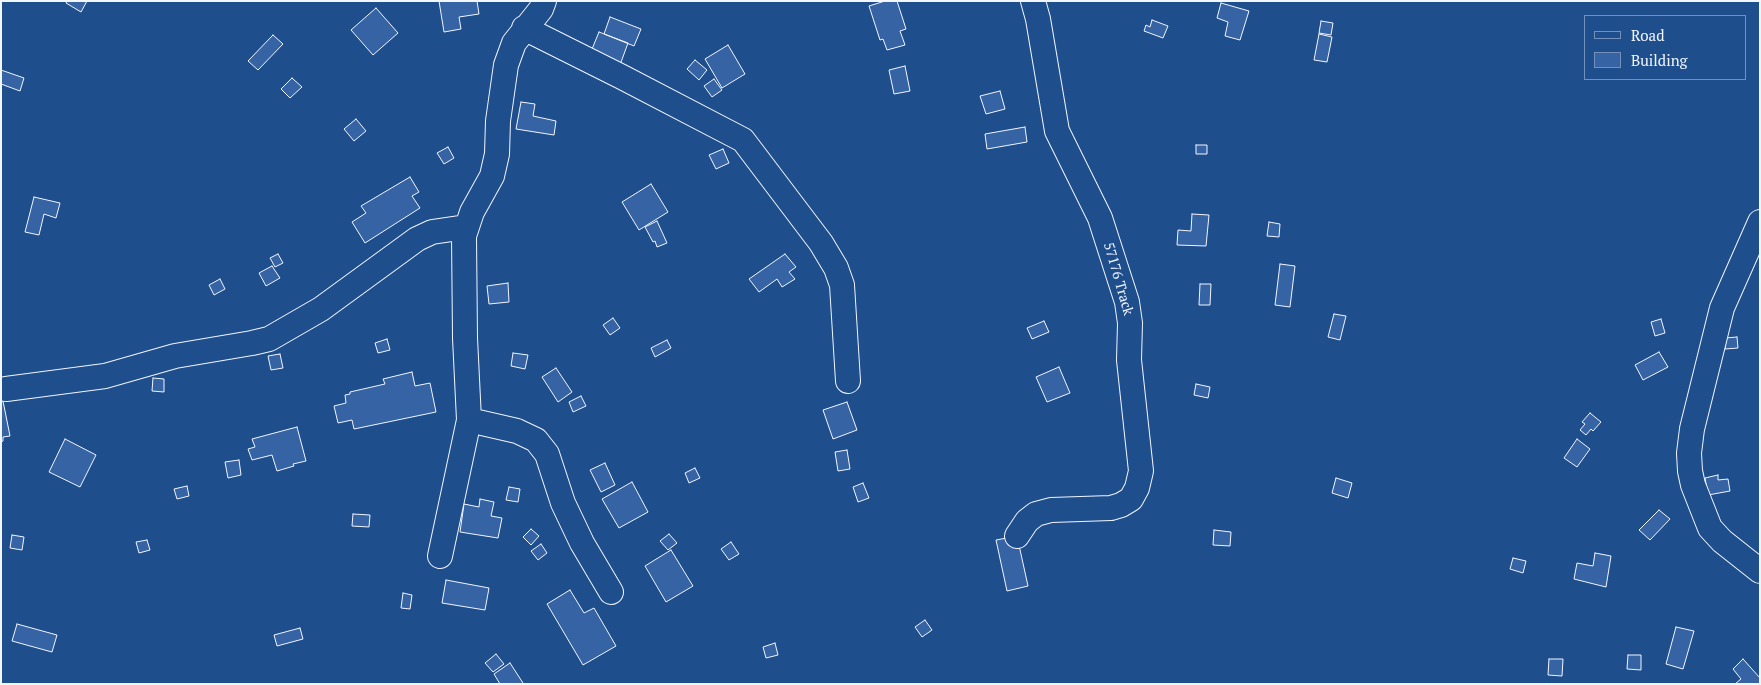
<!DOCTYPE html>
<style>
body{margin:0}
#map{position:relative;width:1761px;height:685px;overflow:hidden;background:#1f4e8c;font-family:"PT Serif",serif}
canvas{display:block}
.frame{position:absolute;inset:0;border:2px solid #f2f6ff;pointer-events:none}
.legend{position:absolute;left:1584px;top:15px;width:162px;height:65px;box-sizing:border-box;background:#1f4e8c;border:1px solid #7391ba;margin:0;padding:6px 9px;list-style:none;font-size:15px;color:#f2f6ff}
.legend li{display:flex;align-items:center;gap:10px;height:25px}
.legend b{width:25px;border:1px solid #7391ba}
</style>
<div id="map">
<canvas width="1761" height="685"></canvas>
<div class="frame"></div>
<ul class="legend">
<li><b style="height:6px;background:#1f4e8c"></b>Road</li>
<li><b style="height:14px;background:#3563a3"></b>Building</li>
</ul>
</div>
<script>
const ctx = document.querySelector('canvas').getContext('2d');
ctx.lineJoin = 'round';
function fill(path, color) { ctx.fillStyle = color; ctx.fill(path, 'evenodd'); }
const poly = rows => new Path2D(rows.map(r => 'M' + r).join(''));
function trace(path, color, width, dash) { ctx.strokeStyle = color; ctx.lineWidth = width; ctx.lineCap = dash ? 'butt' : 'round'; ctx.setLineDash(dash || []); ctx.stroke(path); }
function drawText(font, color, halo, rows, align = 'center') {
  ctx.font = font + ' "PT Serif",serif'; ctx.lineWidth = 4; ctx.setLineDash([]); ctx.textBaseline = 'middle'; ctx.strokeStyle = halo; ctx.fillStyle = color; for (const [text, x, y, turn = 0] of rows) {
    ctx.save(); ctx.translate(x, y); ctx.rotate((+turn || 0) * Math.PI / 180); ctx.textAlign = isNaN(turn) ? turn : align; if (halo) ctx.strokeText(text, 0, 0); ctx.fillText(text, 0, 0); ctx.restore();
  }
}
const building = poly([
 [67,1,87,1,81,12,66,3,67,1],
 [439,1,477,1,479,14,459,17,461,29,444,32,439,1],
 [885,1,897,1,906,29,900,31,905,45,887,50,883,39,880,40,869,6,885,1],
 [1221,3,1249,11,1240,40,1225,36,1228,22,1217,18,1221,3],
 [376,8,398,33,373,55,351,30,376,8],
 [610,17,641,29,634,46,604,34,610,17],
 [1152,20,1168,26,1163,38,1144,31,1146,25,1150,27,1152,20],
 [1321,21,1333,23,1331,35,1319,33,1321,21],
 [599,32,628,43,620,65,590,54,599,32],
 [1319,34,1332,37,1327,62,1314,60,1319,34],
 [273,35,283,44,258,70,248,61,273,35],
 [728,45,745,74,722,88,705,59,728,45],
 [695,60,707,70,699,80,687,69,695,60],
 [905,66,910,91,894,94,889,70,905,66],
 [1,70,24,78,20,91,1,84,1,70],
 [292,78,302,87,290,98,281,89,292,78],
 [714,79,722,90,712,97,704,86,714,79],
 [1000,91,1005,109,986,114,980,96,1000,91],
 [521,102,535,104,533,116,556,121,554,135,516,129,521,102],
 [356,119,366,131,354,141,344,129,356,119],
 [1025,127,1027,142,987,149,985,134,1025,127],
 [1196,145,1207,145,1207,154,1196,154,1196,145],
 [448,147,454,158,444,164,437,153,448,147],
 [723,149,729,163,716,169,709,155,723,149],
 [410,177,419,192,412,196,420,208,365,243,352,222,366,213,361,206,410,177],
 [651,184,668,212,639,230,622,202,651,184],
 [34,197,60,203,56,218,44,214,39,235,25,232,34,197],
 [1192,214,1209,215,1206,246,1177,245,1178,230,1191,231,1192,214],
 [657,221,667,243,657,247,655,241,653,242,645,227,657,221],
 [1269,222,1280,224,1279,237,1267,236,1269,222],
 [278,254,283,263,275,267,270,258,278,254],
 [785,254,796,267,789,272,795,279,782,287,777,279,759,292,749,279,785,254],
 [1280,264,1295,266,1290,307,1275,305,1280,264],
 [272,266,280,278,266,286,259,273,272,266],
 [220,279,225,289,214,295,209,285,220,279],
 [508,283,509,302,489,304,487,286,508,283],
 [1200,284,1211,284,1210,305,1199,305,1200,284],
 [1334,314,1346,316,1340,340,1328,337,1334,314],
 [613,318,620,328,610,335,603,325,613,318],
 [1661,319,1665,333,1655,336,1651,322,1661,319],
 [1044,321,1049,332,1032,339,1027,328,1044,321],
 [1737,337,1738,348,1725,349,1725,338,1737,337],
 [387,339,390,350,378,353,375,343,387,339],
 [667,340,671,348,655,357,651,348,667,340],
 [1659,352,1668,367,1643,380,1635,365,1659,352],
 [513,353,528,355,525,369,511,366,513,353],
 [280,354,283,368,271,370,268,356,280,354],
 [1059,367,1070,393,1047,402,1036,377,1059,367],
 [556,368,572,392,558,402,542,377,556,368],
 [412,372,415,386,430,383,436,412,354,429,352,420,338,423,334,406,346,403,345,395,350,394,350,392,385,384,383,379,412,372],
 [153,378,164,379,164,392,152,391,153,378],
 [1196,384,1210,387,1208,398,1194,395,1196,384],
 [581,396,586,406,573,412,569,402,581,396],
 [1,401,3,401,10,436,3,437,3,441,1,442,1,401],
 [847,402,857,430,833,439,823,410,847,402],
 [1590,413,1601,422,1593,431,1591,429,1586,435,1580,430,1585,424,1582,422,1590,413],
 [297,427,306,461,293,464,294,466,277,471,272,455,252,460,248,449,255,447,252,439,297,427],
 [65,439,96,455,80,487,49,472,65,439],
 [1577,439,1590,449,1577,467,1564,458,1577,439],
 [847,450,850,469,838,471,835,452,847,450],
 [239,460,241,475,228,478,225,462,239,460],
 [605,463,615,485,601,492,590,470,605,463],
 [695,468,700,478,689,483,685,473,695,468],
 [1718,475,1718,480,1728,479,1730,491,1708,495,1705,478,1718,475],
 [1336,478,1352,483,1348,498,1332,493,1336,478],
 [632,482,648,512,619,528,602,499,632,482],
 [863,483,869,498,858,502,853,487,863,483],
 [187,486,189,496,177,499,174,489,187,486],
 [509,487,520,489,518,502,506,500,509,487],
 [480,499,494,502,491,516,502,518,498,538,460,532,464,504,479,507,480,499],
 [1659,510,1670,519,1650,540,1639,530,1659,510],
 [353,514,370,515,369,527,352,526,353,514],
 [531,529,539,536,531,545,523,537,531,529],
 [1214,530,1231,532,1230,546,1213,545,1214,530],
 [669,534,677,543,668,550,660,541,669,534],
 [12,535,24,537,22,550,10,548,12,535],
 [1017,536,1028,586,1007,591,996,540,1017,536],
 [147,540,150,550,139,553,136,542,147,540],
 [731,542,739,554,729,560,721,549,731,542],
 [541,544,547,553,538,560,531,551,541,544],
 [671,550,693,586,666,602,645,566,671,550],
 [1595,553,1611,556,1606,587,1574,579,1577,563,1593,566,1595,553],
 [1513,558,1526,561,1523,573,1510,569,1513,558],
 [446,580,489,588,485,610,442,603,446,580],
 [570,590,584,613,594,608,616,646,583,665,547,604,570,590],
 [403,593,412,595,410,609,401,608,403,593],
 [925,620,932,630,922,637,915,627,925,620],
 [17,624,57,635,52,652,12,641,17,624],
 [1676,627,1694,631,1683,669,1666,664,1676,627],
 [300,628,303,639,277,646,274,635,300,628],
 [775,643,778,655,766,658,763,647,775,643],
 [496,654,504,664,493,672,485,663,496,654],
 [1628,655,1641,655,1641,670,1627,669,1628,655],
 [1549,659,1563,659,1562,676,1548,675,1549,659],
 [1743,659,1760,678,1760,684,1735,684,1741,679,1733,669,1743,659],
 [510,663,523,683,522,684,500,684,494,674,510,663]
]);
fill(building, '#3563a3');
trace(building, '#f2f6ff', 1);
const minor = poly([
 [524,28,622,77,743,140,821,243,836,268,842,285,848,381],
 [1760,222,1722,308,1692,429,1689,453,1690,471,1693,485,1710,528,1722,541,1760,571],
 [6,389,105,376,175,356,252,343,269,339,321,309,417,239,432,232,466,227],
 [469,420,517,431,536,440,547,454,563,503,582,543,611,592],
 [1017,536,1027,521,1036,514,1051,510,1111,508,1121,505,1131,499,1137,488,1141,471,1129,360,1130,323,1127,302,1100,218,1057,131,1038,19,1033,1],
 [440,556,469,420,465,338,464,236,472,212,492,176,497,154,498,121,506,65,514,43,541,9,544,1]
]);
trace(minor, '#f2f6ff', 26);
trace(minor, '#1f4e8c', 24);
drawText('14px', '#f2f6ff', '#1f4e8c', [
 ["57176 Track",1118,279,74]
]);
</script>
